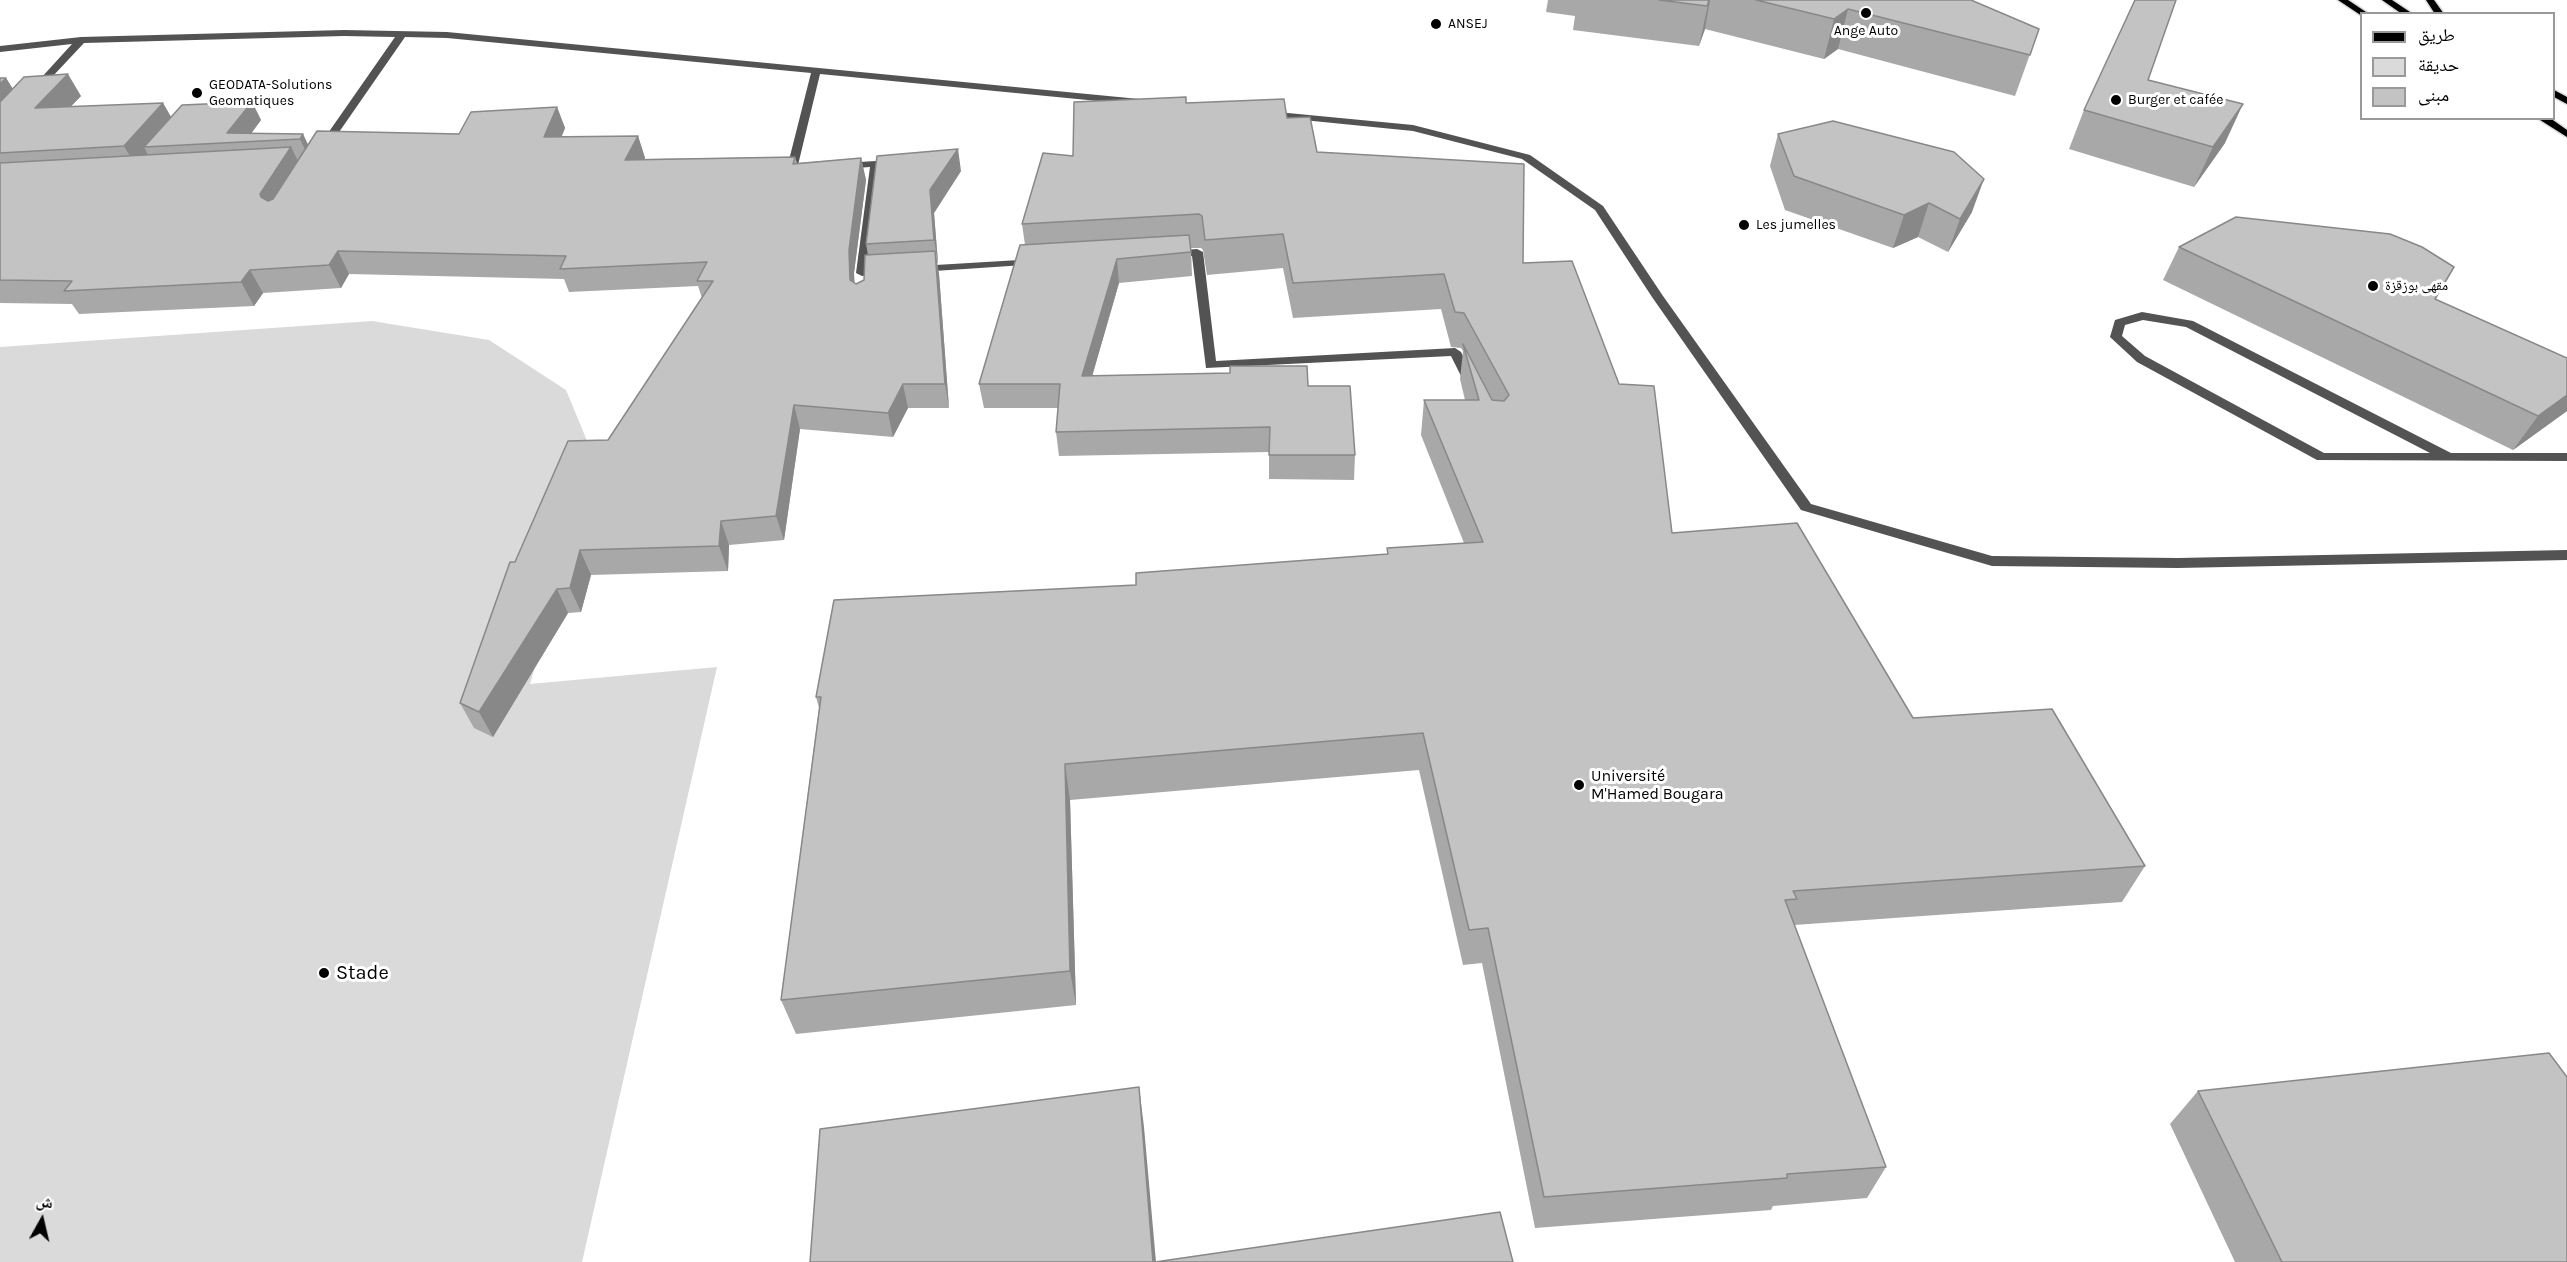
<!DOCTYPE html>
<meta charset="utf-8">
<style>
body{margin:0}
#map{position:relative;width:2567px;height:1262px;overflow:hidden;background:#fff;font-family:Karla,"Noto Naskh Arabic",sans-serif}
canvas{display:block}
.legend{position:absolute;left:2360px;top:12px;width:195px;height:108px;box-sizing:border-box;background:#fff;border:2px solid #999;margin:0;padding:8px 10px;list-style:none;font-size:18px;color:#000}
.legend li{display:flex;align-items:center;gap:12px;height:30px}
.legend b{width:30px;border:2px solid #999}
.north{position:absolute;left:12px;top:1190px;width:60px;height:60px;-webkit-text-stroke:4px #fff;paint-order:stroke;rotate:8deg;font-size:16px;font-weight:700;line-height:24px;text-align:center;color:#000}
.north::after{content:'';display:block;margin:auto;width:21px;height:27px;background:#000;clip-path:polygon(50% 0,100% 100%,50% 72%,0 100%)}
</style>
<div id="map">
<canvas width="2567" height="1262"></canvas>
<ul class="legend">
<li><b style="height:8px;background:#000"></b>طريق</li>
<li><b style="height:16px;background:#dadada"></b>حديقة</li>
<li><b style="height:16px;background:#c3c3c3"></b>مبنى</li>
</ul>
<div class="north">ش</div>
</div>
<script>
const ctx = document.querySelector('canvas').getContext('2d');
ctx.lineJoin = 'round';
function fill(path, color) { ctx.fillStyle = color; ctx.fill(path, 'evenodd'); }
const poly = rows => new Path2D(rows.map(r => 'M' + r).join(''));
function trace(path, color, width, dash) { ctx.strokeStyle = color; ctx.lineWidth = width; ctx.lineCap = dash ? 'butt' : 'round'; ctx.setLineDash(dash || []); ctx.stroke(path); }
function drawText(font, color, halo, rows, align = 'center') {
  ctx.font = font + ' Karla,"Noto Naskh Arabic",sans-serif'; ctx.lineWidth = 6; ctx.setLineDash([]); ctx.textBaseline = 'middle'; ctx.strokeStyle = halo; ctx.fillStyle = color; for (const [text, x, y, turn = 0] of rows) {
    ctx.save(); ctx.translate(x, y); ctx.rotate((+turn || 0) * Math.PI / 180); ctx.textAlign = isNaN(turn) ? turn : align; if (halo) ctx.strokeText(text, 0, 0); ctx.fillText(text, 0, 0); ctx.restore();
  }
}
fill(poly([
 [372,321,489,340,566,390,595,460,530,684,717,667,582,1262,0,1262,0,347]
]), '#dadada');
const major = poly([
 [2338,0,2348,0,2369,14,2362,14,2362,16,2338,0],
 [2382,0,2392,0,2413,14,2402,14,2382,0],
 [2426,0,2434,0,2444,14,2435,14,2426,0],
 [2554,90,2567,97,2567,104,2554,97,2554,90],
 [2537,118,2550,118,2567,130,2567,137,2537,118]
]);
trace(major, '#dbdbdb', 3);
fill(poly([
 [344,30,447,32,1139,99,1144,102,1139,105,820,74,798,165,805,168,800,171,792,171,787,168,811,73,447,38,405,37,328,148,324,149,319,146,395,37,344,36,84,43,37,93,34,94,29,91,31,89,72,44,0,52,0,46,81,37,344,30],
 [1267,111,1413,125,1530,155,1603,206,1663,296,1811,504,1992,556,2178,558,2567,550,2567,560,2178,568,1992,566,1801,510,1652,297,1595,210,1522,159,1413,131,1263,116,1263,112,1267,111],
 [876,161,881,164,868,269,883,268,889,271,883,274,862,276,856,273,870,167,842,169,837,166,842,163,876,161],
 [1197,249,1203,252,1216,361,1455,348,1461,352,1476,383,1474,386,1466,386,1451,356,1206,368,1192,256,1171,257,1165,254,1171,251,1197,249],
 [1036,259,1040,260,1040,264,919,272,913,269,919,266,1036,259],
 [2142,312,2193,321,2451,453,2567,453,2567,461,2317,460,2137,362,2110,337,2115,320,2142,312],
 [2143,320,2186,327,2430,453,2324,453,2145,356,2122,336,2125,325,2143,320]
]), '#535353');
fill(major, '#000');
fill(poly([
 [1548,0,1971,0,2039,29,2015,96,1838,49,1824,59,1705,29,1699,46,1573,30,1575,16,1546,12],
 [0,78,6,78,13,89,81,96,70,107,163,103,171,117,252,102,261,120,251,133,303,134,308,145,459,134,557,107,565,128,562,136,638,136,645,158,644,159,795,157,797,163,861,158,866,180,854,273,854,283,856,284,864,280,868,255,866,244,961,171,934,213,938,263,937,263,939,274,949,408,908,408,893,437,800,429,784,540,729,545,728,571,591,575,581,612,568,613,493,737,474,728,460,703,515,562,608,440,702,298,698,286,569,292,564,279,349,274,341,288,263,293,254,306,79,314,72,304,0,303],
 [2148,80,2225,143,2194,187,2069,149,2084,110],
 [1186,103,1287,118,1317,152,1523,263,1672,533,1913,718,2145,866,2122,902,1794,925,1886,1167,1867,1198,1773,1206,1771,1210,1535,1228,1482,963,1463,965,1419,770,1070,800,1076,1005,796,1034,781,1000,819,708,816,697,1136,585,1387,554,1387,548,1464,543,1421,435,1424,400,1465,400,1460,379,1463,351,1461,348,1451,347,1441,309,1293,318,1283,268,1207,275,1203,250,1201,248,1191,248,1192,276,1119,283,1092,376,1308,386,1355,455,1354,480,1269,479,1269,452,1059,456,1056,432,1058,408,984,408,979,384,1025,245,1022,224,1073,156],
 [1778,134,1972,212,1948,252,1918,237,1893,248,1785,210,1770,166],
 [2179,247,2435,299,2567,411,2513,450,2163,280],
 [2198,1091,2567,1262,2235,1262,2170,1124]
]), '#a8a8a8');
fill(poly([
 [1709,0,1710,0,1705,29,1699,46],
 [1848,9,1838,49,1824,59,1834,19],
 [68,74,81,96,48,130,35,108],
 [6,78,19,99,0,120,0,84],
 [252,102,261,120,245,142,227,133],
 [163,103,175,124,144,147,148,155,137,168,124,146],
 [2243,104,2225,143,2194,187,2213,147],
 [557,107,565,128,552,159,544,137],
 [303,134,312,153,309,158,300,139],
 [638,136,645,158,632,182,625,160],
 [291,147,302,169,272,217,261,197,260,194],
 [958,149,961,171,934,213,938,263,934,240,930,190],
 [861,158,866,180,854,273,856,303,850,280,849,250],
 [1984,179,1972,212,1948,252,1960,219],
 [1929,203,1918,237,1893,248,1904,215],
 [338,251,349,274,341,288,329,265],
 [935,251,939,274,949,408,945,384],
 [1117,259,1119,283,1085,401,1082,376],
 [250,270,263,293,254,306,241,282],
 [903,384,908,408,893,437,888,413],
 [2567,395,2567,411,2513,450,2538,416],
 [794,405,800,429,784,540,776,516],
 [721,521,729,545,728,571,719,546],
 [580,550,591,575,581,612,570,588],
 [557,589,568,613,493,737,479,712],
 [1065,764,1070,800,1076,1005,1070,971],
 [1139,1087,1144,1127,1156,1262,1153,1262]
]), '#888');
const building = poly([
 [1659,0,1709,0,1707,6,1659,0],
 [1756,0,1971,0,2039,29,2030,55,1848,9,1834,19,1756,0],
 [2135,0,2176,0,2148,80,2243,104,2213,147,2084,110,2135,0],
 [68,74,35,108,163,103,124,146,0,153,0,102,24,77,68,74],
 [0,78,6,78,0,84,0,78],
 [1186,97,1186,103,1284,99,1287,118,1310,117,1317,152,1524,164,1523,263,1572,261,1619,384,1654,386,1672,533,1797,523,1913,718,2052,709,2145,866,1793,891,1797,899,1785,900,1886,1167,1787,1174,1787,1178,1544,1197,1488,928,1469,930,1423,733,1065,764,1070,971,781,1000,821,697,816,697,834,600,1136,585,1136,573,1388,554,1387,548,1483,542,1424,400,1479,400,1463,344,1492,400,1504,401,1509,395,1464,313,1455,312,1444,274,1293,283,1283,234,1205,240,1202,216,1199,214,1022,224,1043,153,1073,156,1074,102,1186,97],
 [252,102,227,133,303,134,300,139,144,147,182,105,252,102],
 [557,107,544,137,638,136,625,160,795,157,793,164,861,158,849,250,850,280,856,284,864,280,865,255,935,251,945,384,903,384,888,413,794,405,776,516,721,521,719,546,580,550,570,588,557,589,479,712,460,703,510,562,515,562,568,441,608,440,713,281,697,281,707,262,560,269,566,256,338,251,329,265,250,270,241,282,64,291,72,281,0,280,0,163,291,147,260,194,261,197,268,201,273,199,317,131,459,134,471,112,557,107],
 [1833,121,1954,152,1984,179,1960,219,1929,203,1904,215,1794,176,1778,134,1833,121],
 [958,149,930,190,934,240,866,244,877,156,958,149],
 [2236,217,2390,234,2422,247,2454,267,2435,299,2567,358,2567,395,2538,416,2179,247,2236,217],
 [1189,235,1191,252,1117,259,1082,376,1230,373,1230,366,1307,366,1308,386,1350,386,1355,455,1269,455,1270,427,1056,432,1060,384,979,384,1020,245,1189,235],
 [2549,1053,2567,1077,2567,1262,2282,1262,2198,1091,2549,1053],
 [1139,1087,1153,1262,810,1262,820,1129,1139,1087],
 [1500,1212,1513,1262,1155,1262,1500,1212]
]);
fill(building, '#c3c3c3');
trace(building, '#888', 1.5);
for (const [x, y, r, color] of [
 [1866,13,6,"#000"],
 [1436,24,6,"#000"],
 [197,93,6,"#000"],
 [2116,100,6,"#000"],
 [1744,225,6,"#000"],
 [2373,286,6,"#000"],
 [1579,785,6,"#000"],
 [324,973,6,"#000"]
]) { const dot = new Path2D(); dot.arc(x, y, r, 0, 2 * Math.PI); ctx.fillStyle = color; ctx.fill(dot); trace(dot, '#fff', 2); }
drawText('14px', '#000', '#fff', [
 ["ANSEJ",1448,24],
 ["Ange Auto",1866,31,"center"],
 ["GEODATA-Solutions",209,85],
 ["Geomatiques",209,101],
 ["Burger et cafée",2128,100],
 ["Les jumelles",1756,225],
 ["مقهى بوزقزة",2385,286]
], 'left');
drawText('16px', '#000', '#fff', [
 ["Université",1591,776],
 ["M'Hamed Bougara",1591,794]
], 'left');
drawText('20px', '#000', '#fff', [
 ["Stade",336,973]
], 'left');
</script>
